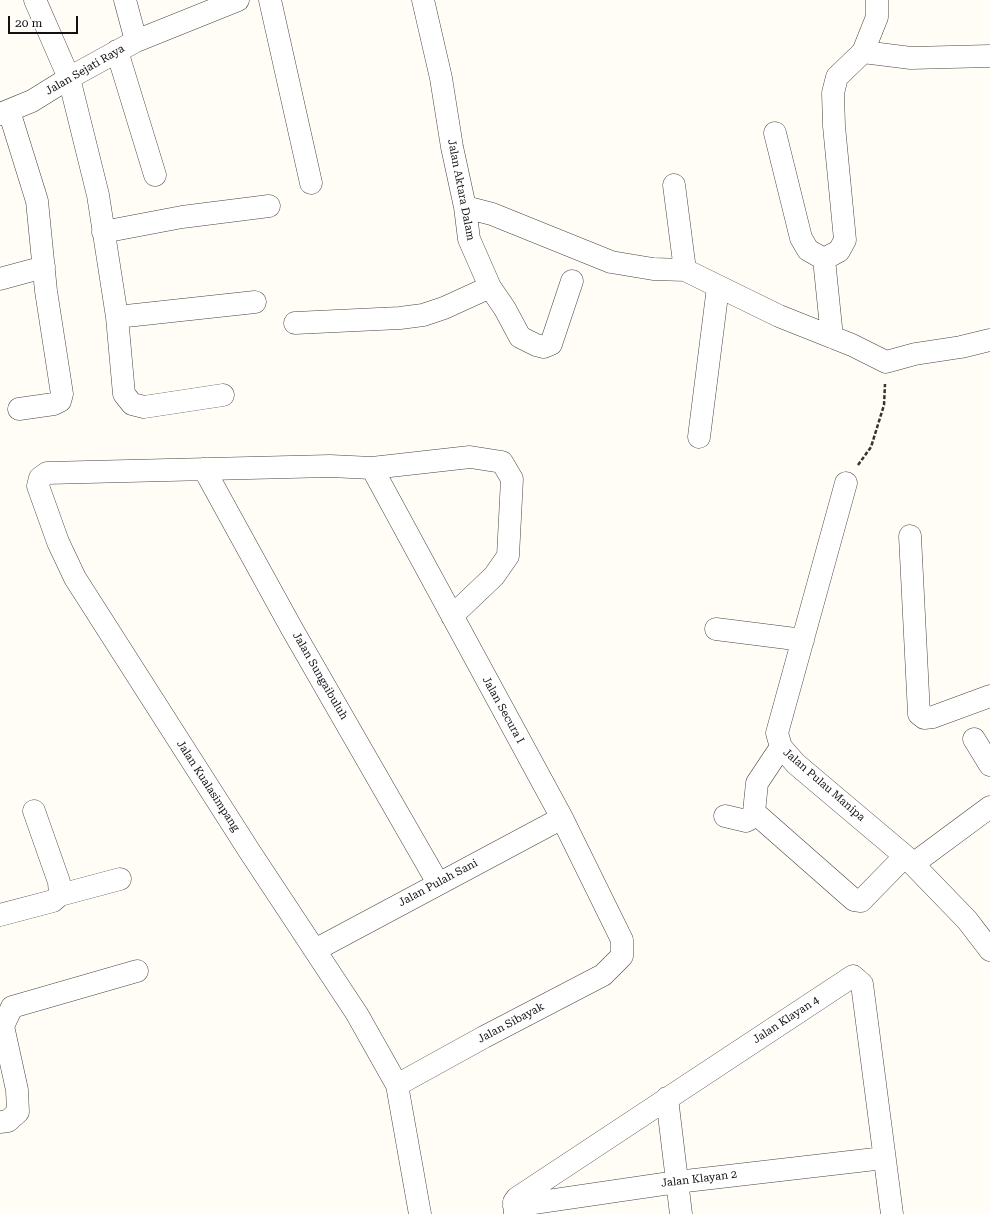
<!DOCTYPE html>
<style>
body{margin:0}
#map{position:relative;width:990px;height:1214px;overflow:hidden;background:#fffdf5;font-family:"Roboto Serif",serif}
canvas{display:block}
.scale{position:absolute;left:8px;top:16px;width:70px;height:18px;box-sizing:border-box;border:2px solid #111;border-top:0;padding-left:5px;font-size:12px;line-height:14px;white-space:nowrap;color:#111;-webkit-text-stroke:3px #fff;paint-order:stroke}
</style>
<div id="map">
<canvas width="990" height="1214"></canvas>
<div class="scale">20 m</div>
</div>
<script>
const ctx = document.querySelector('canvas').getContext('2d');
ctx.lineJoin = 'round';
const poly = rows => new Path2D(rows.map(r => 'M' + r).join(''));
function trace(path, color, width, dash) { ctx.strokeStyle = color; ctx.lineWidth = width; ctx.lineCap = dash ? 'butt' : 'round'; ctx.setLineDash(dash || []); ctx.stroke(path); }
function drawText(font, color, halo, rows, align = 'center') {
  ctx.font = font + ' "Roboto Serif",serif'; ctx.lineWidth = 4; ctx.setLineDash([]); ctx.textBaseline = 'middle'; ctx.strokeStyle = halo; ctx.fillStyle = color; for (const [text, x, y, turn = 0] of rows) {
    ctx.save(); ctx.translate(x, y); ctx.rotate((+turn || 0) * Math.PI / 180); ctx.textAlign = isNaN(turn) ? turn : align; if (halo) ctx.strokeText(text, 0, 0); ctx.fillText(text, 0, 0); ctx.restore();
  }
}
const minor = poly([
 [35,0,69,78,98,195,117,317,124,394,132,404,144,407,223,395],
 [125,0,136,41],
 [270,0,311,183],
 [423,0,441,78,452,147,465,207,469,239,490,287,505,309,520,337,536,345,544,347,551,344,572,281],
 [117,51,155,175],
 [863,52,911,58,990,56],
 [9,111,37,201,46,291,62,394,60,401,54,404,19,409],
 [0,114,32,101,69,78,136,41,238,0],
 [775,133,801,238,808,250,824,259],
 [674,185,685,270],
 [465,207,492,214,611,262,653,269,685,270,779,316,852,345,886,362,915,354,961,347,990,340],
 [103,232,182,217,269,206],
 [0,279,44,267],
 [117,317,255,302],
 [295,323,400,318,423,315,444,308,490,287],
 [832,337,824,259,839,251,845,240,834,126,833,93,837,77,863,52,877,17,877,0],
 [699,437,718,287],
 [372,468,562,818,622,940,622,956,603,975,484,1037,397,1085],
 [204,469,292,629,438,883],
 [846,483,777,733,781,747,796,764,905,856,967,920,990,950],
 [910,536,919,714,924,718,933,717,990,696],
 [716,629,803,640],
 [974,739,990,765],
 [754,812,854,900,861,901,905,856],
 [725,816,746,821,750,819,754,812,757,783,781,747],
 [913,864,990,807],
 [60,895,120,879],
 [0,915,53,901,60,895,59,882,34,811],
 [315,950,562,818],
 [667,1098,681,1214],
 [0,1122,8,1121,18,1112,17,1090,3,1026,12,1007,137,971],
 [514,1206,677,1182,884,1158],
 [420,1214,397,1085,357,1014,250,852,75,578,58,542,38,486,40,478,47,473,330,466,372,468,470,457,502,462,512,479,508,556,494,576,452,616],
 [515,1214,514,1202,517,1198,853,976,862,984,892,1214]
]);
trace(minor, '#444', 23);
trace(poly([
 [858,465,871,447,884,405,885,384]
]), '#333', 2.5, [4, 2]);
trace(minor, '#fff', 22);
drawText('11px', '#111', '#fff', [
 ["Jalan Sejati Raya",85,70,-30],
 ["Jalan Aktara Dalam",461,190,79],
 ["Jalan Sungaibuluh",320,676,60],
 ["Jalan Secura I",503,710,61],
 ["Jalan Pulau Manipa",824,785,41],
 ["Jalan Kualasimpang",208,786,57],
 ["Jalan Pulah Sani",438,883,-28],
 ["Jalan Klayan 4",786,1020,-33],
 ["Jalan Sibayak",511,1023,-28],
 ["Jalan Klayan 2",699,1179,-7]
]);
</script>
